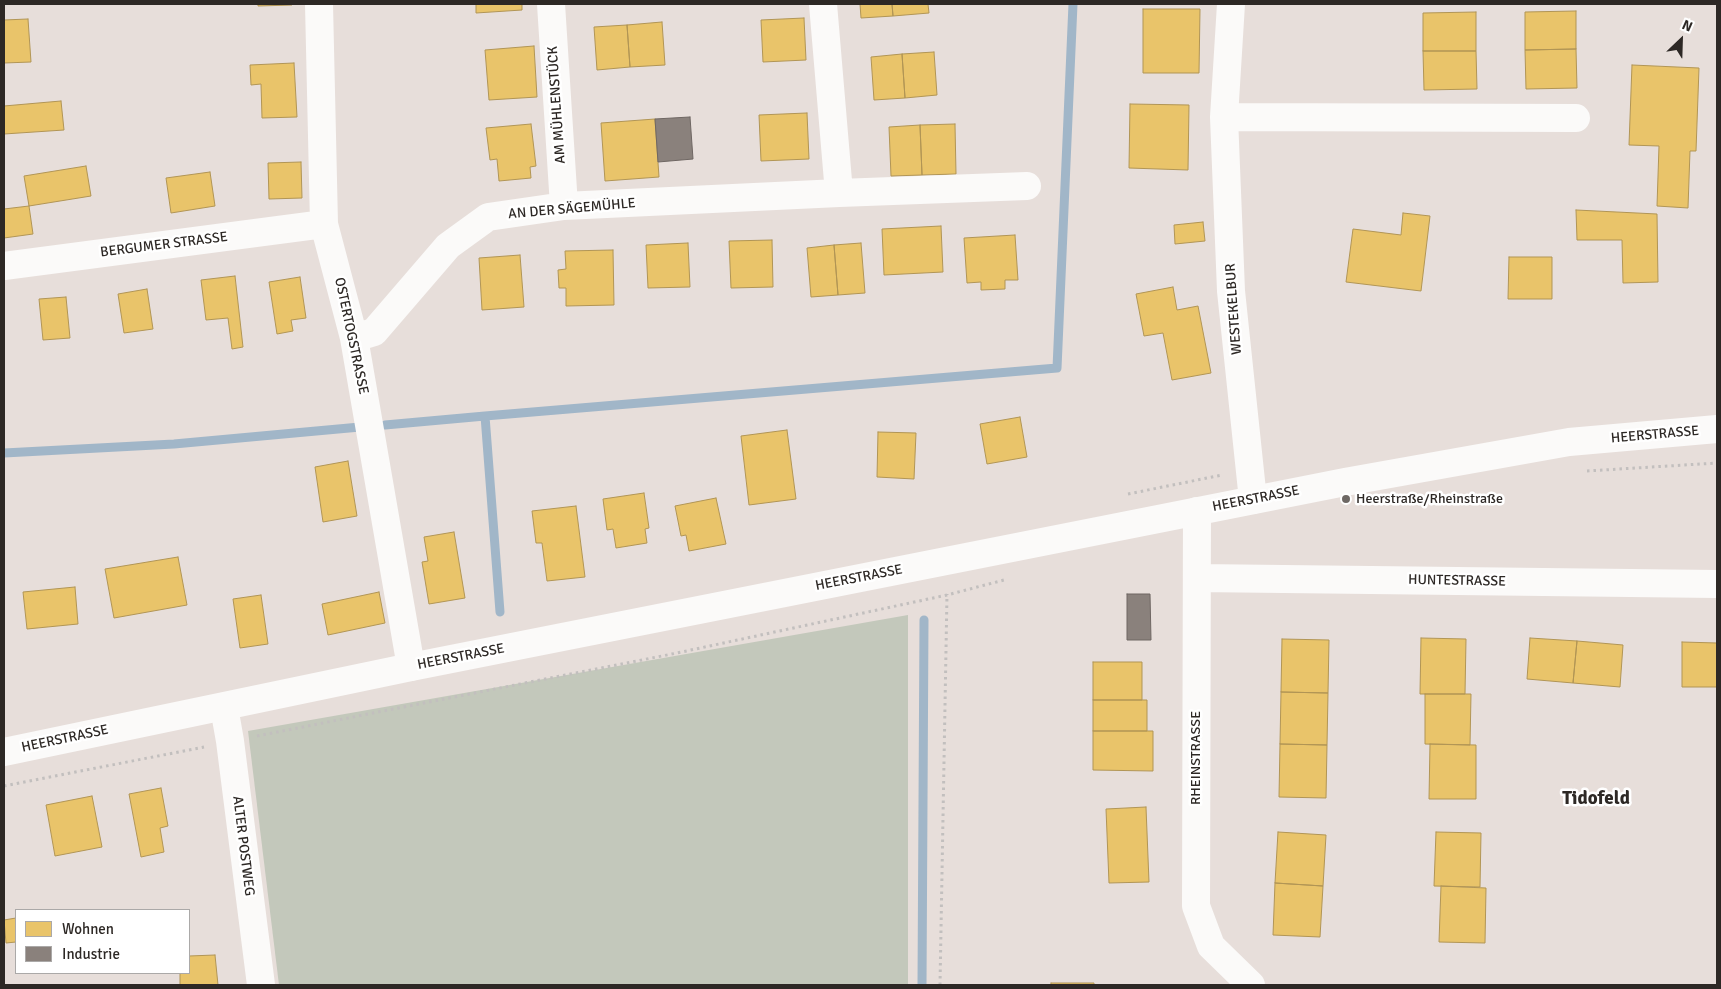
<!DOCTYPE html>
<meta charset="utf-8">
<style>
body{margin:0}
#map{position:relative;width:1721px;height:989px;overflow:hidden;background:#e7deda;font-family:Signika,sans-serif}
canvas{display:block}
.frame{position:absolute;inset:0;border:5px solid #2d2825;pointer-events:none}
.legend{position:absolute;left:15px;top:909px;width:175px;height:65px;box-sizing:border-box;background:#fff;border:1px solid #aba9a8;margin:0;padding:6px 9px;list-style:none;font-size:15px;color:#2d2825}
.legend li{display:flex;align-items:center;gap:10px;height:25px}
.legend b{width:25px;border:1px solid #aba9a8}
.north{position:absolute;left:1656px;top:15px;width:50px;height:50px;-webkit-text-stroke:4px #fff;paint-order:stroke;rotate:24deg;font-size:14px;font-weight:700;line-height:20px;text-align:center;color:#2d2825}
.north::after{content:'';display:block;margin:auto;width:18px;height:22px;background:#2d2825;clip-path:polygon(50% 0,100% 100%,50% 72%,0 100%)}
</style>
<div id="map">
<canvas width="1721" height="989"></canvas>
<div class="frame"></div>
<ul class="legend">
<li><b style="height:14px;background:#e9c46a"></b>Wohnen</li>
<li><b style="height:14px;background:#8a817c"></b>Industrie</li>
</ul>
<div class="north">N</div>
</div>
<script>
const ctx = document.querySelector('canvas').getContext('2d');
ctx.lineJoin = 'round';
function fill(path, color) { ctx.fillStyle = color; ctx.fill(path, 'evenodd'); }
const poly = rows => new Path2D(rows.map(r => 'M' + r).join(''));
function trace(path, color, width, dash) { ctx.strokeStyle = color; ctx.lineWidth = width; ctx.lineCap = dash ? 'butt' : 'round'; ctx.setLineDash(dash || []); ctx.stroke(path); }
function drawText(font, color, halo, rows, align = 'center') {
  ctx.font = font + ' Signika,sans-serif'; ctx.lineWidth = 5; ctx.setLineDash([]); ctx.textBaseline = 'middle'; ctx.strokeStyle = halo; ctx.fillStyle = color; for (const [text, x, y, turn = 0] of rows) {
    ctx.save(); ctx.translate(x, y); ctx.rotate((+turn || 0) * Math.PI / 180); ctx.textAlign = isNaN(turn) ? turn : align; if (halo) ctx.strokeText(text, 0, 0); ctx.fillText(text, 0, 0); ctx.restore();
  }
}
fill(poly([
 [908,615,908,985,279,985,248,731]
]), '#c3c8bb');
const homes = poly([
 [258,4,292,4,292,5,258,6,258,4],
 [476,4,522,4,522,10,476,13,476,4],
 [860,4,892,4,893,16,861,18,860,4],
 [892,4,928,4,929,13,893,16,892,4],
 [1143,9,1200,9,1199,73,1143,73,1143,9],
 [1576,11,1576,49,1525,50,1525,12,1576,11],
 [1476,12,1476,51,1423,51,1423,13,1476,12],
 [804,18,806,60,763,62,761,20,804,18],
 [28,19,31,62,4,63,4,20,28,19],
 [662,22,665,65,630,67,627,25,662,22],
 [627,25,630,67,597,70,594,27,627,25],
 [534,46,537,97,489,100,485,50,534,46],
 [1576,49,1577,88,1526,89,1525,50,1576,49],
 [1423,51,1476,51,1477,89,1424,90,1423,51],
 [934,52,937,95,905,98,902,54,934,52],
 [902,54,905,98,874,100,871,57,902,54],
 [294,63,297,117,262,118,261,84,251,85,250,65,294,63],
 [1632,65,1699,68,1696,151,1690,151,1688,208,1657,206,1659,146,1629,145,1632,65],
 [61,101,64,130,4,134,4,106,61,101],
 [1130,104,1189,105,1188,170,1129,168,1130,104],
 [807,113,809,159,761,161,759,115,807,113],
 [655,119,659,177,605,181,601,123,655,119],
 [531,124,536,166,530,167,531,178,499,181,497,159,490,160,486,128,531,124],
 [955,124,956,174,922,175,920,125,955,124],
 [920,125,922,175,891,176,889,127,920,125],
 [301,162,302,198,269,199,268,163,301,162],
 [86,166,91,196,29,206,24,176,86,166],
 [210,172,215,206,171,213,166,178,210,172],
 [29,206,33,234,4,238,4,209,29,206],
 [1576,210,1657,214,1658,282,1623,283,1622,240,1577,240,1576,210],
 [1403,213,1430,216,1421,291,1346,282,1353,229,1401,235,1403,213],
 [1203,222,1205,241,1175,244,1174,225,1203,222],
 [941,226,943,272,884,275,882,229,941,226],
 [1015,235,1018,280,1005,280,1005,289,981,290,981,282,967,283,964,238,1015,235],
 [772,240,773,287,731,288,729,241,772,240],
 [688,243,690,287,648,288,646,245,688,243],
 [861,243,865,293,838,295,834,245,861,243],
 [834,245,838,295,811,297,807,248,834,245],
 [613,250,614,305,566,306,566,288,559,288,558,270,566,269,565,251,613,250],
 [520,255,524,307,482,310,479,258,520,255],
 [1509,257,1552,257,1552,299,1508,299,1509,257],
 [235,276,243,347,232,349,228,318,206,320,201,280,235,276],
 [300,277,306,318,291,320,293,331,277,334,269,282,300,277],
 [1173,287,1177,310,1198,306,1211,373,1172,380,1163,333,1144,336,1136,294,1173,287],
 [147,289,153,329,124,333,118,294,147,289],
 [66,297,70,338,43,340,39,299,66,297],
 [1020,417,1027,457,987,464,980,424,1020,417],
 [787,430,796,499,749,505,741,436,787,430],
 [878,432,916,433,914,479,877,477,878,432],
 [348,461,357,516,323,522,315,467,348,461],
 [644,493,649,528,645,529,647,543,616,548,613,529,607,530,603,499,644,493],
 [716,498,726,544,689,551,686,535,681,536,675,506,716,498],
 [576,506,585,577,547,581,542,543,536,543,532,511,576,506],
 [454,532,465,598,429,604,422,562,428,561,424,537,454,532],
 [178,557,187,605,114,618,105,569,178,557],
 [75,587,78,624,27,629,23,592,75,587],
 [379,592,385,623,328,635,322,604,379,592],
 [261,595,268,644,240,648,233,599,261,595],
 [1421,638,1466,639,1465,694,1420,694,1421,638],
 [1530,638,1577,641,1573,683,1527,679,1530,638],
 [1282,639,1329,640,1328,693,1281,692,1282,639],
 [1577,641,1623,645,1620,687,1573,683,1577,641],
 [1682,642,1717,643,1717,687,1682,687,1682,642],
 [1093,662,1142,662,1142,700,1093,700,1093,662],
 [1281,692,1328,693,1327,745,1280,744,1281,692],
 [1425,694,1471,694,1470,745,1425,744,1425,694],
 [1093,700,1147,700,1147,731,1093,731,1093,700],
 [1093,731,1153,731,1153,771,1093,770,1093,731],
 [1280,744,1327,745,1326,798,1279,797,1280,744],
 [1430,744,1476,745,1476,799,1429,799,1430,744],
 [161,788,168,826,160,828,164,852,141,857,129,794,161,788],
 [92,796,102,847,55,856,46,805,92,796],
 [1146,807,1149,882,1109,883,1106,809,1146,807],
 [1278,832,1326,835,1323,886,1275,883,1278,832],
 [1436,832,1481,833,1480,887,1434,886,1436,832],
 [1275,883,1323,886,1320,937,1273,935,1275,883],
 [1441,886,1486,888,1485,943,1439,942,1441,886],
 [16,918,16,942,6,943,4,920,16,918],
 [215,955,218,985,180,985,180,973,189,973,189,956,215,955],
 [1051,983,1094,983,1094,985,1051,985,1051,983]
]);
fill(homes, '#e9c46a');
trace(homes, '#b19555', 1);
const industry = poly([
 [690,117,693,159,658,162,655,119,690,117],
 [1127,594,1150,594,1151,640,1127,640,1127,594]
]);
fill(industry, '#8a817c');
trace(industry, '#6e6662', 1);
trace(poly([
 [385,425,485,416],
 [4,453,174,444,360,427],
 [500,612,485,416,1057,368,1073,4],
 [922,985,924,620]
]), '#a1b6c8', 9);
trace(poly([
 [1587,471,1717,463],
 [1128,494,1222,475],
 [257,736,677,653,947,595,1004,580],
 [4,786,204,747],
 [940,985,947,594]
]), '#c2bfbe', 3, [2.5, 4]);
trace(poly([
 [319,4,324,224,354,338,411,667],
 [551,4,564,206],
 [1231,4,1224,117,1231,291,1253,500],
 [1224,117,1576,118],
 [839,193,1027,186],
 [4,266,324,224],
 [354,338,374,332,448,246,488,217,564,206,839,193,823,4],
 [1197,511,1196,906,1211,946,1251,985],
 [1197,578,1717,584],
 [224,707,230,741,261,985]
]), '#fbfaf9', 28);
trace(poly([
 [4,752,411,667,1345,482,1569,442,1717,429]
]), '#fbfaf9', 28);
for (const [x, y, r, color] of [
 [1346,499,5,"#6e6864"]
]) { const dot = new Path2D(); dot.arc(x, y, r, 0, 2 * Math.PI); ctx.fillStyle = color; ctx.fill(dot); trace(dot, '#fff', 2); }
drawText('14px', '#2d2825', '#fff', [
 ["AM MÜHLENSTÜCK",557,105,-94],
 ["AN DER SÄGEMÜHLE",572,209,-5],
 ["BERGUMER STRASSE",164,245,-7],
 ["WESTEKELBUR",1234,309,-94],
 ["OSTERTOGSTRASSE",351,336,78],
 ["HEERSTRASSE",1655,435,-5],
 ["HEERSTRASSE",1256,499,-11],
 ["HEERSTRASSE",859,578,-11],
 ["HUNTESTRASSE",1457,581,1],
 ["HEERSTRASSE",461,657,-11],
 ["HEERSTRASSE",65,739,-12],
 ["RHEINSTRASSE",1196,758,-90],
 ["ALTER POSTWEG",243,846,83]
]);
drawText('14px', '#2d2825', '#fff', [
 ["Heerstraße/Rheinstraße",1356,499]
], 'left');
drawText('bold 19px', '#2d2825', '#fff', [
 ["Tidofeld",1596,799]
]);
</script>
